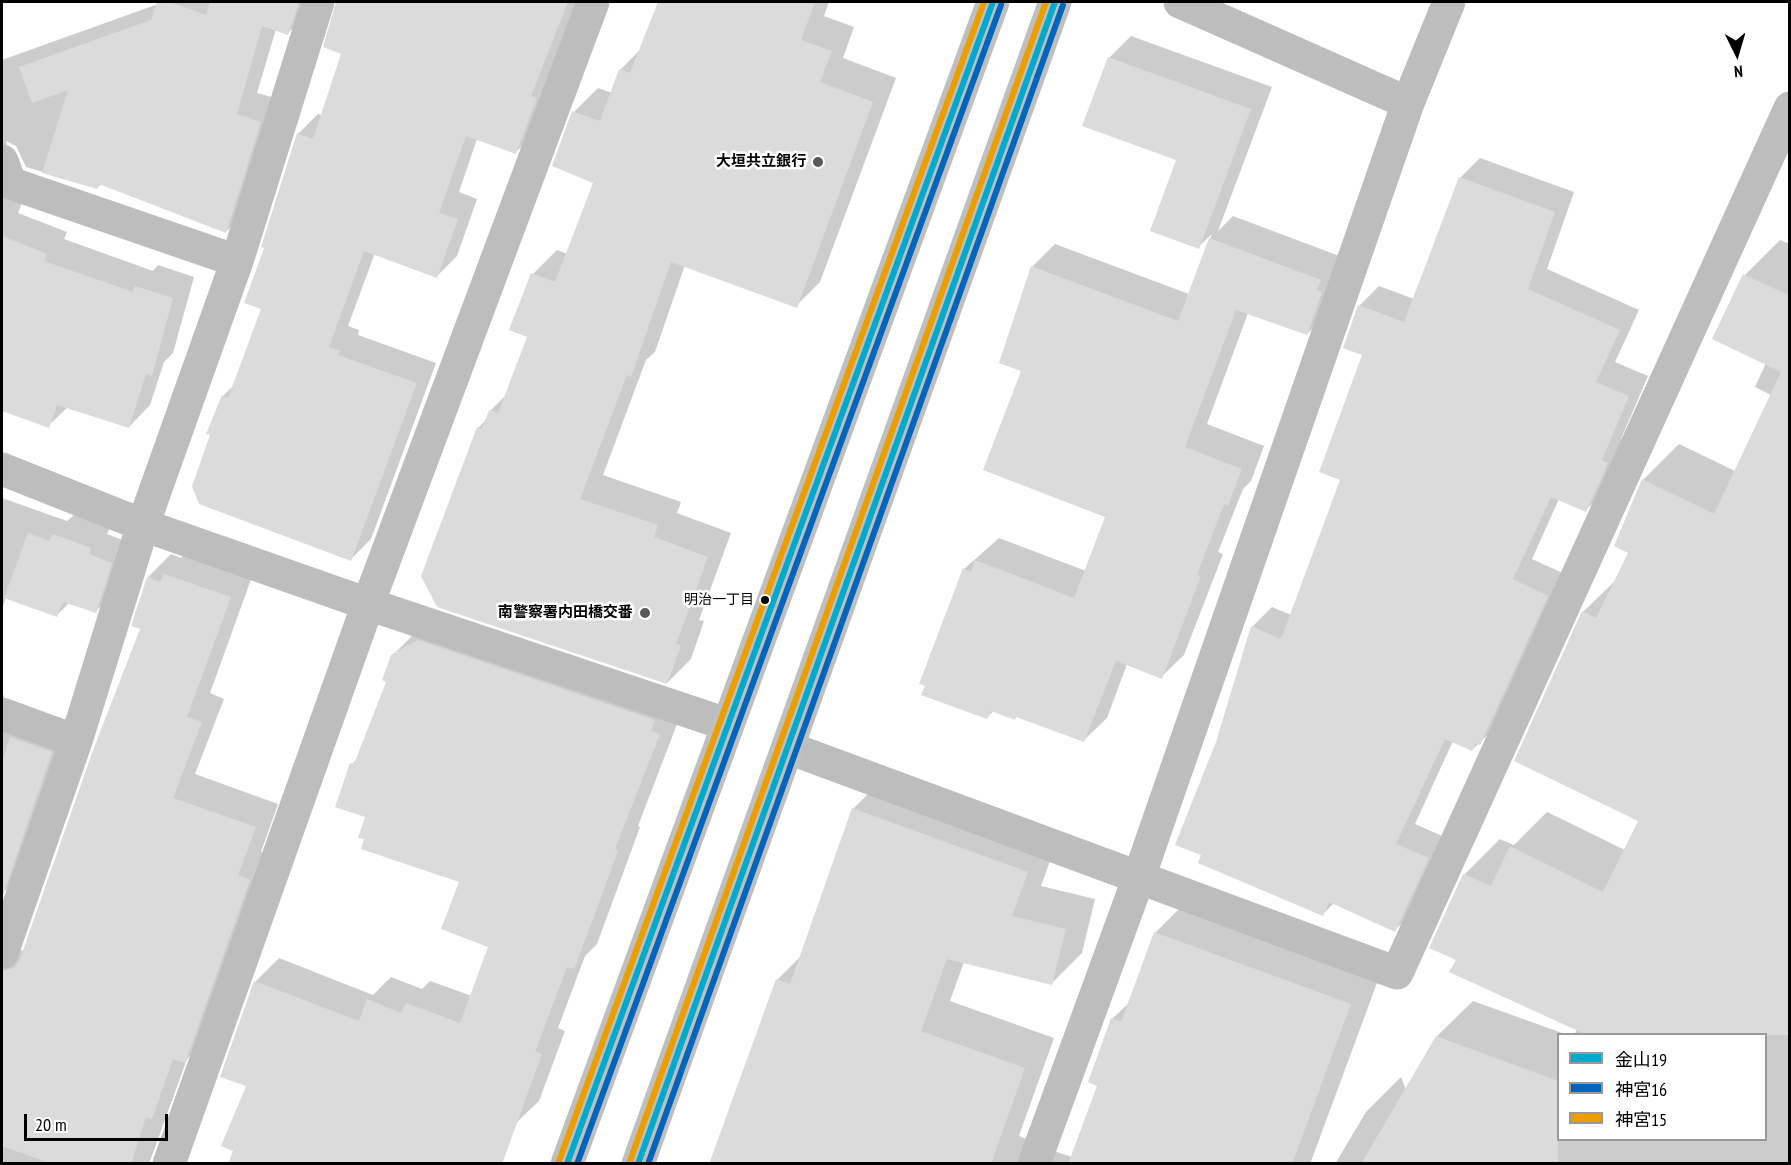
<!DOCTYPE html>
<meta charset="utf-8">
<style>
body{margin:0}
#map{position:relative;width:1791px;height:1165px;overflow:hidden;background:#fff;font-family:"PT Sans Narrow","Noto Sans JP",sans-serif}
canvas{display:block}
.frame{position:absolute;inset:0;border:3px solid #000;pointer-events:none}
.legend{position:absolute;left:1557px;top:1033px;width:210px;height:108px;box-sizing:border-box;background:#fff;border:2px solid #999;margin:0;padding:8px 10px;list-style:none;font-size:18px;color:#000}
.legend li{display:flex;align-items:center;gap:12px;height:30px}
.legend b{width:30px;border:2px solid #999}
.north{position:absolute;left:1707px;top:24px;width:60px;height:60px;-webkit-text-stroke:4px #fff;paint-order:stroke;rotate:175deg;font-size:16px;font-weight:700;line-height:24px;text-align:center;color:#000}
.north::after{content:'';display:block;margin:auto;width:21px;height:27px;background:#000;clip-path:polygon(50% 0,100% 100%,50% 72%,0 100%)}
.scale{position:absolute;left:24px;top:1114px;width:144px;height:27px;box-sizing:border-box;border:3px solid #000;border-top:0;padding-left:8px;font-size:18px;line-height:21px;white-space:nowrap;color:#000;-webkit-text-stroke:4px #fff;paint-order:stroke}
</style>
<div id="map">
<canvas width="1791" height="1165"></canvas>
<div class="frame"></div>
<ul class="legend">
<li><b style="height:8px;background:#00a9ce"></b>金山19</li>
<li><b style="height:8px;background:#0065bd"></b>神宮16</li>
<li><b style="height:8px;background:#eb9e00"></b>神宮15</li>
</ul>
<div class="north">N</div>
<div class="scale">20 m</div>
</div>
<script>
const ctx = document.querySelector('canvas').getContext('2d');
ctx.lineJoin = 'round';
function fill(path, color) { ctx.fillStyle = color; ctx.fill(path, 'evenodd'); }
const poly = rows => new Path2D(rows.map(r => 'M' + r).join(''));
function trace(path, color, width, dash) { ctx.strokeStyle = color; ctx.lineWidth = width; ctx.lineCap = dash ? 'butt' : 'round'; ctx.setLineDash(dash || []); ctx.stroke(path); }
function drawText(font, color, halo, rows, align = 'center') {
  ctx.font = font + ' "PT Sans Narrow","Noto Sans JP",sans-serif'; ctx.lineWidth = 5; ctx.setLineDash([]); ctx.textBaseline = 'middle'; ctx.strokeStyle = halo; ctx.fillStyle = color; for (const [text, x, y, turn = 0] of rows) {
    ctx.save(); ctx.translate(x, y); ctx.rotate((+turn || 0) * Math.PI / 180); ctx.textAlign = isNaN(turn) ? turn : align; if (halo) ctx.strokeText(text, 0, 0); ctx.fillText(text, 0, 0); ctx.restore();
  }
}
fill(poly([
 [159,2,313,2,309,12,288,33,276,29,257,93,282,100,247,210,226,232,101,184,97,188,26,167,16,146,6,141,14,168,31,181,18,213,67,232,64,239,153,271,158,265,194,277,173,353,164,362,150,405,129,427,68,407,48,426,2,404,2,60,158,4],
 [337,2,579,2,536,132,516,152,477,139,459,192,477,199,457,256,437,276,375,253,348,326,359,330,358,335,436,363,371,539,351,559,223,396,235,384,263,308,266,247,298,134,318,114,322,115,343,53,325,46],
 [659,2,829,2,824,16,854,27,843,58,896,78,820,282,796,306,685,265,655,352,646,360,603,475,681,502,677,513,731,533,699,620,704,621,691,659,667,683,478,428,487,419,490,411,508,393,529,336,533,274,557,250,567,254,595,182,574,112,598,88,612,93,620,70,641,49],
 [1131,36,1272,87,1218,231,1233,216,1342,257,1330,311,1307,334,1248,313,1207,424,1264,446,1251,481,1243,489,1218,552,1223,554,1184,655,1161,677,1127,664,1107,718,1084,740,1017,716,1015,718,994,711,987,717,964,569,999,538,1086,571,1107,516,1032,267,1055,244,1189,294,1212,234,1198,247,1178,160,1109,58],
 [1480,158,1574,192,1547,269,1639,310,1615,362,1648,376,1621,439,1627,443,1605,491,1585,511,1559,499,1532,559,1567,575,1500,723,1472,750,1453,741,1415,824,1447,838,1415,910,1395,930,1334,903,1323,914,1203,854,1217,742,1252,627,1272,607,1291,615,1342,479,1364,354,1359,306,1379,286,1414,299,1460,178],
 [1780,240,1790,244,1790,1164,1335,1164,1366,1112,1401,1077,1406,1090,1437,1036,1473,1001,1565,1034,1558,1034,1558,1140,1766,1140,1766,1034,1575,1034,1577,1028,1458,960,1464,875,1500,839,1514,845,1547,812,1625,850,1640,820,1583,612,1617,579,1629,552,1643,480,1679,444,1735,471,1771,395,1755,387,1766,363,1745,275],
 [2,498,67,521,74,515,110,528,107,534,130,543,115,592,96,611,70,602,57,615,6,597,2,609],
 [188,551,253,574,210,693,224,699,195,774,278,804,261,852,273,856,208,1038,187,1059,149,1164,2,1164,2,943,26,952,142,628,148,577,171,554,181,558],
 [416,632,682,711,638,826,640,827,597,944,585,956,558,1028,565,1031,539,1101,515,1124,235,1150,248,1086,255,982,279,958,373,995,391,977,422,989,430,981,472,996,490,946,461,881,366,838,367,816,352,764,359,757,388,681,392,656],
 [2,691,7,706,71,733,21,874,2,894],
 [883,779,1057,842,1041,886,1095,899,1082,953,1052,983,964,962,950,1001,1054,1038,1019,1136,1057,1152,1072,1157,1099,1085,1112,1019,1130,1002,1155,933,1185,903,1380,975,1310,1164,711,1164,777,980,802,955,853,809]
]), '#0003');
fill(poly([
 [157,2,170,2,206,15,210,2,299,2,288,35,262,26,237,114,261,122,226,233,99,184,97,189,42,173,68,90,32,103,19,67,151,20],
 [336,2,568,2,531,96,537,98,516,154,466,136,439,213,458,219,437,278,364,251,329,347,340,351,338,355,417,383,351,561,199,504,192,486,210,435,206,434,222,395,228,398,261,309,244,303,264,248,261,247,297,133,313,139,341,54,323,47],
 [658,2,815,2,801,40,832,51,820,82,873,102,797,308,671,262,631,377,627,375,580,499,658,525,654,537,708,557,676,644,681,645,667,684,437,607,421,576,477,427,482,429,489,410,498,413,527,337,509,330,531,273,555,282,593,183,552,166,572,111,600,121,619,69,630,73],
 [1108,57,1251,109,1199,249,1150,231,1176,160,1082,126],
 [1459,177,1555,212,1528,289,1620,330,1596,382,1629,396,1602,460,1608,463,1586,512,1551,497,1513,579,1548,596,1480,745,1476,743,1472,751,1445,739,1396,844,1429,858,1395,932,1329,902,1323,916,1198,863,1201,855,1175,845,1216,742,1251,626,1281,639,1340,480,1319,472,1362,355,1343,348,1358,305,1404,322],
 [2,236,47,254,44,261,133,292,135,286,173,298,152,376,146,374,129,428,57,405,49,428,2,411],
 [1209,238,1321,280,1317,290,1322,292,1307,335,1236,310,1185,447,1242,469,1228,506,1224,504,1197,575,1201,576,1162,679,1116,661,1084,742,1016,717,1015,720,991,711,987,719,921,695,925,686,919,684,963,568,971,572,975,560,1074,598,1105,517,983,470,1021,371,999,363,1031,266,1178,321],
 [1743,274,1790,296,1790,1035,1587,1035,1449,972,1456,960,1429,948,1463,874,1491,886,1510,846,1603,892,1638,821,1514,761,1582,611,1596,618,1628,553,1614,546,1642,479,1714,514,1781,372,1712,339],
 [28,533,49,541,53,534,91,548,89,554,112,563,96,613,63,602,57,617,4,598],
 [164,574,231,597,187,717,202,722,173,798,256,827,238,875,250,880,185,1063,173,1059,152,1119,146,1117,131,1164,52,1164,2,1146,2,971,14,968,20,959,92,753,140,629,131,626,147,577,160,582],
 [418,640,655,720,651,731,660,734,615,849,618,850,601,898,574,969,567,967,535,1052,542,1054,502,1164,228,1164,233,1151,221,1146,246,1086,220,1077,254,981,359,1021,367,999,401,1013,406,1003,460,1023,488,947,441,929,459,882,361,849,364,839,358,838,365,817,335,807,350,763,354,764,386,682,382,680,391,655],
 [10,737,52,752,2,898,2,762],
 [852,808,1028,872,1012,916,1066,929,1052,985,947,959,921,1031,1025,1068,991,1164,709,1164,776,979,790,984],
 [1154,932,1351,1004,1292,1164,1068,1164,1097,1086,1088,1082,1111,1018,1121,1022],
 [1436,1036,1558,1081,1558,1164,1361,1164]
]), '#dbdbdb');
trace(poly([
 [1180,2,1408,103],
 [2,161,10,183,237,261],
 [2,469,143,525,368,604,726,724],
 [2,714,76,741],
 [789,748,1397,973,1790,108],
 [2,953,76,741,143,525,237,261,318,2],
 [169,1164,368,604,593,2],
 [1034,1164,1139,877,1408,103,1449,2]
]), '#bdbdbd', 33);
trace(poly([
 [567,1164,993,2],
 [638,1164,1055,2]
]), '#bfbfbf', 33);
trace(poly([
 [567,1164,993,2],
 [638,1164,1055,2]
]), '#00a9ce', 6);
trace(poly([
 [577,1164,1001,5],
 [648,1164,1063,5]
]), '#0065bd', 6);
trace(poly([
 [559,1161,984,2],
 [630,1161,1046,2]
]), '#eb9e00', 6);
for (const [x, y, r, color] of [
 [818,162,6,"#595959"],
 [765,600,5,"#000"],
 [645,613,6,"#595959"]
]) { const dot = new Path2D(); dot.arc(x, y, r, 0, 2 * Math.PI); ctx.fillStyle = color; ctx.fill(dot); trace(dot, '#fff', 2); }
drawText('14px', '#000', '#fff', [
 ["明治一丁目",754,600]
], 'right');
drawText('bold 15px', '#000', '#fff', [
 ["大垣共立銀行",806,162],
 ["南警察署内田橋交番",633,613]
], 'right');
</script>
